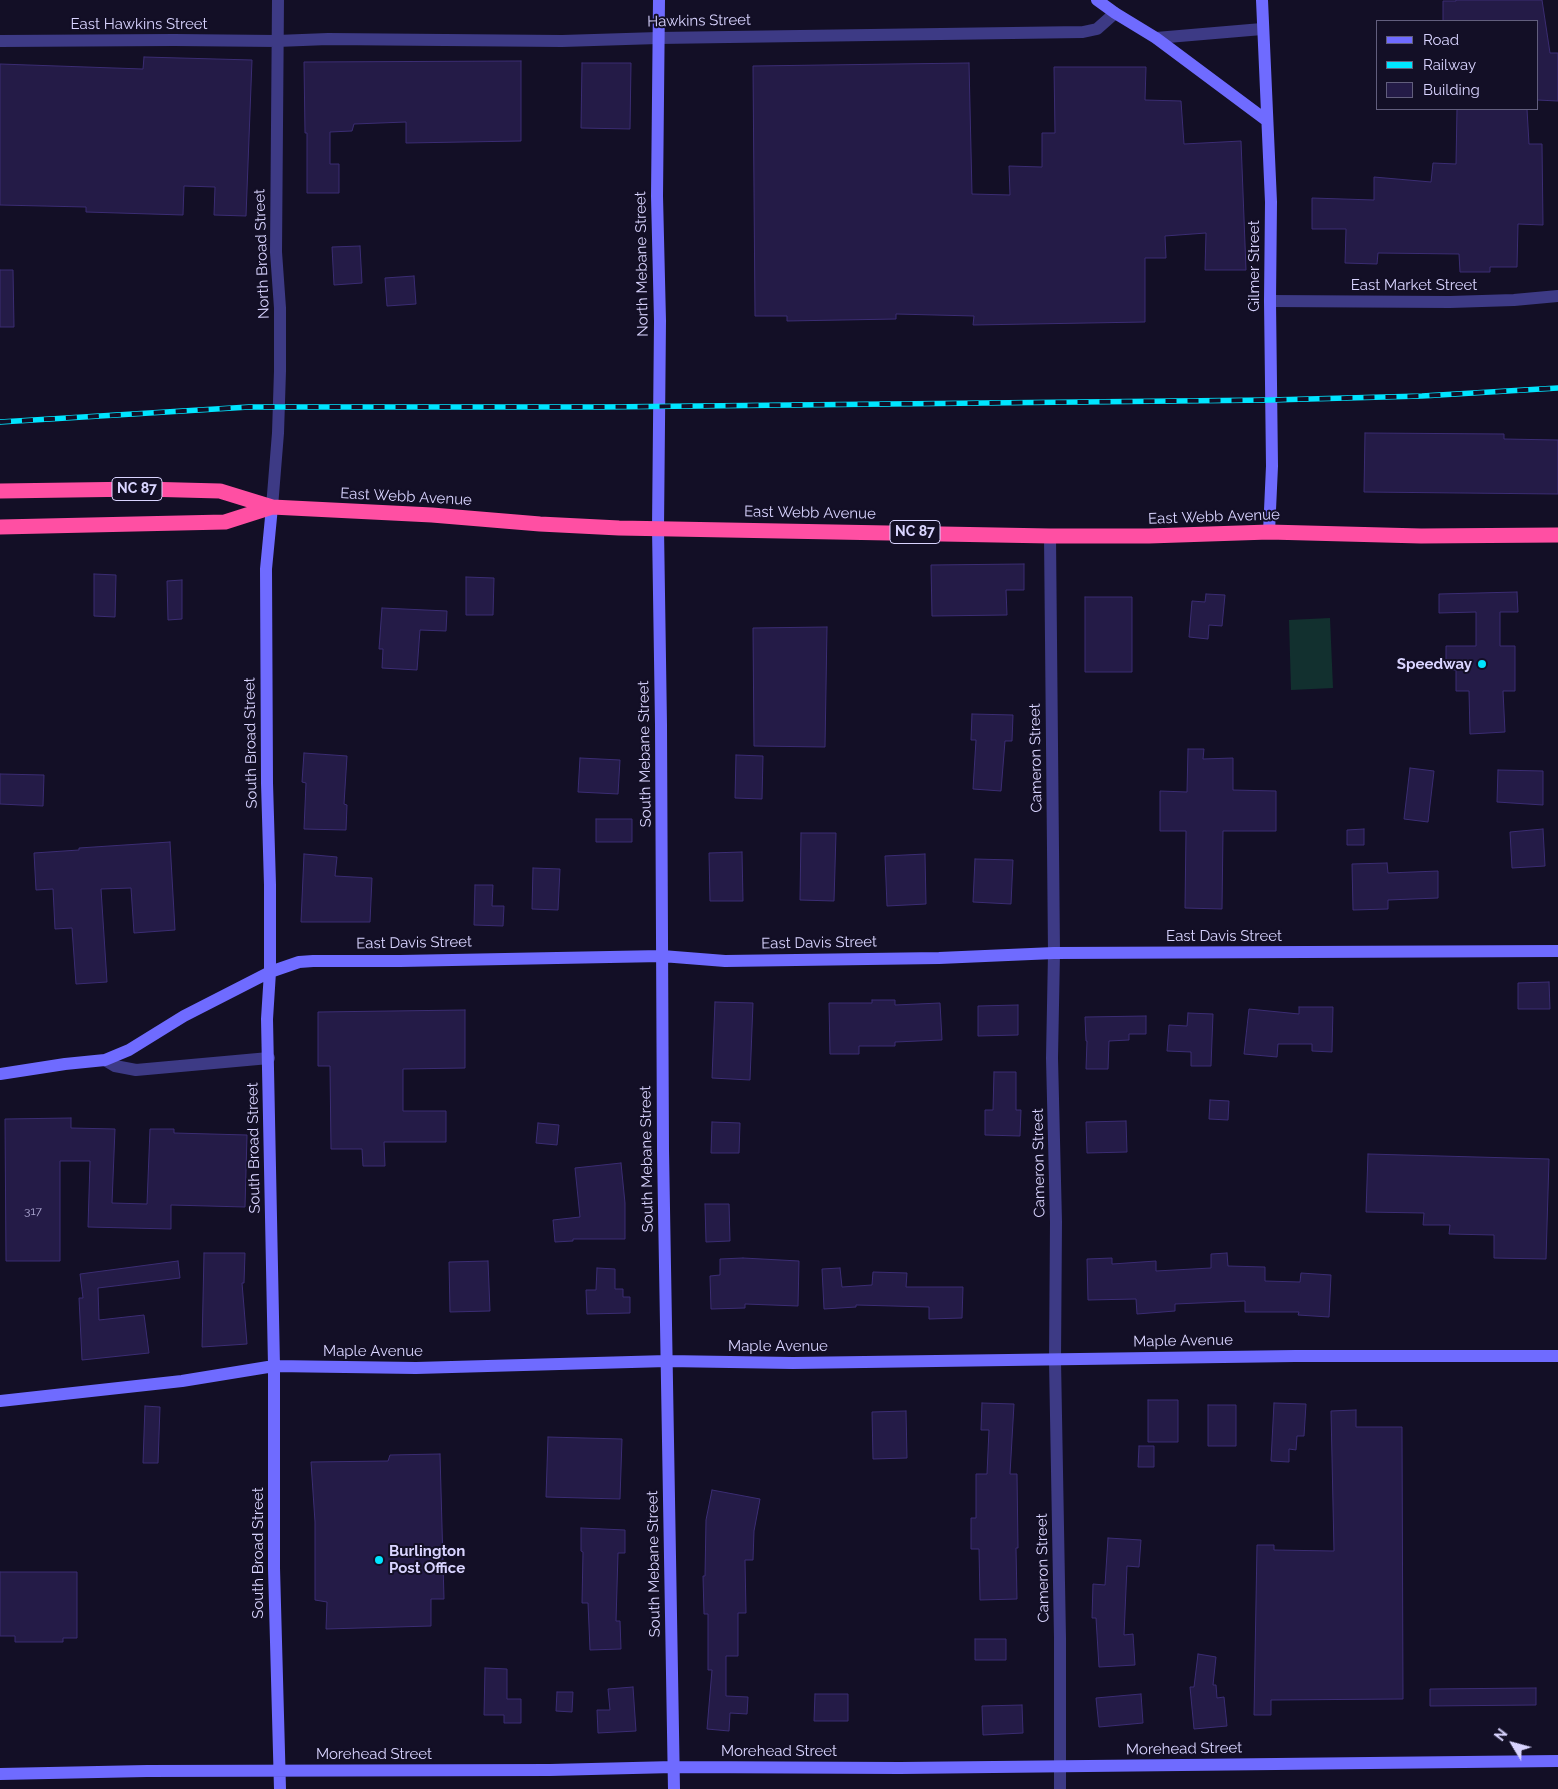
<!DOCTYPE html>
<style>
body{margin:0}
#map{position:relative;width:1558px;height:1789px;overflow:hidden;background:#130f26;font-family:Raleway,sans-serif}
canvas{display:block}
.legend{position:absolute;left:1376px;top:20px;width:162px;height:90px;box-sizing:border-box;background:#130f26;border:1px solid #625e7d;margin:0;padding:6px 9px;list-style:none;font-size:15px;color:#d9d4ff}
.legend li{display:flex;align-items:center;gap:10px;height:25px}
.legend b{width:25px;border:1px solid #625e7d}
.north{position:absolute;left:1488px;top:1719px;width:50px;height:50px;-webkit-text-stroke:4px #130f26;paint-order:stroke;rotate:307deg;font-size:14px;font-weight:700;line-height:20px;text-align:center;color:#d9d4ff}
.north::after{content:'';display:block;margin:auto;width:18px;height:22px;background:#d9d4ff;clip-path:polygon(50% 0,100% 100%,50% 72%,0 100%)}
</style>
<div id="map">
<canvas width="1558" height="1789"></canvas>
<ul class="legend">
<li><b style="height:6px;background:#6f6bff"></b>Road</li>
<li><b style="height:6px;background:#00e5ff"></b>Railway</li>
<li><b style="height:14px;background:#241b47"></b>Building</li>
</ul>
<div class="north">N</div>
</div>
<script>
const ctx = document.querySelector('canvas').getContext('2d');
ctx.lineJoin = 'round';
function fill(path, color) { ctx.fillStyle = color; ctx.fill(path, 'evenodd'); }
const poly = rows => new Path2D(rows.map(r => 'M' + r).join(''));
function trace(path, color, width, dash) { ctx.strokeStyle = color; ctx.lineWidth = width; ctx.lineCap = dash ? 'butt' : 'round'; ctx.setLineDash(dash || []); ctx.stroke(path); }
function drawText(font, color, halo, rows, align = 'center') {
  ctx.font = font + ' Raleway,sans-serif'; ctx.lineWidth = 4; ctx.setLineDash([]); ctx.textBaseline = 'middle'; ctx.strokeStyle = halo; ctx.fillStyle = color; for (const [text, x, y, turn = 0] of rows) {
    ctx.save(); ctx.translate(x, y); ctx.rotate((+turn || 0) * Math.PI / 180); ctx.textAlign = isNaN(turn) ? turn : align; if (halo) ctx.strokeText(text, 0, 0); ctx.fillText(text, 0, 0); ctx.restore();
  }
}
fill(poly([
 [1330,618,1333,688,1291,690,1289,620]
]), '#12302f');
const building = poly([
 [1456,0,1542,0,1550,53,1558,53,1558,101,1537,100,1537,21,1443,21,1443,1,1456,1,1456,0],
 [144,57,252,60,246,216,214,215,215,187,184,186,183,215,86,212,86,207,0,205,0,64,143,69,144,57],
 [521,61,521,141,406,143,406,122,354,124,352,131,330,132,330,164,339,164,339,193,307,193,307,133,305,133,304,62,521,61],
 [582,63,631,63,630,129,581,128,582,63],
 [969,63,972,194,1010,195,1009,166,1042,167,1042,133,1055,133,1054,67,1146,67,1145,100,1181,101,1184,144,1241,141,1246,270,1205,270,1206,233,1165,236,1166,258,1145,258,1145,322,973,325,974,316,896,314,896,319,787,321,787,316,755,316,753,66,969,63],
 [1457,109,1527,109,1529,144,1542,144,1543,225,1518,224,1517,267,1490,267,1490,272,1460,272,1459,254,1378,253,1377,264,1345,263,1346,229,1312,229,1312,198,1374,200,1374,177,1431,182,1433,163,1456,164,1457,109],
 [360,246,362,283,334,285,332,247,360,246],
 [0,270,13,270,14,327,0,327,0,270],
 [414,276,416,304,387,306,385,278,414,276],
 [1365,433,1504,434,1504,439,1558,440,1558,494,1364,492,1365,433],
 [1024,564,1024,590,1006,590,1007,615,932,616,931,565,1024,564],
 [94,574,116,575,115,617,94,616,94,574],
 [466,577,494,578,493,615,466,615,466,577],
 [182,580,182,619,168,620,167,581,182,580],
 [1517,592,1518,612,1500,612,1500,646,1515,646,1515,691,1503,691,1505,732,1470,734,1469,691,1456,691,1456,670,1446,670,1446,646,1476,646,1476,612,1439,613,1439,594,1517,592],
 [1206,594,1225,595,1222,626,1209,625,1208,639,1189,637,1192,601,1205,602,1206,594],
 [1085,597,1132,597,1132,672,1085,672,1085,597],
 [382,608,447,611,446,631,420,630,417,670,382,668,383,649,379,649,382,608],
 [827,627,825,747,754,746,753,628,827,627],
 [972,714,1013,715,1012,741,1005,741,1001,791,973,789,976,740,971,740,972,714],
 [1188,749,1204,749,1203,759,1233,758,1233,790,1276,791,1276,831,1223,831,1222,909,1185,908,1186,831,1160,831,1160,791,1187,792,1188,749],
 [304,753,347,756,344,804,347,805,346,830,304,829,306,783,302,782,304,753],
 [736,755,763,756,762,799,735,798,736,755],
 [580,758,620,760,618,794,578,792,580,758],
 [1410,768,1434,771,1428,822,1404,819,1410,768],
 [1498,770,1543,771,1543,805,1497,802,1498,770],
 [0,774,44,775,43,806,0,804,0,774],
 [596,819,632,819,632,842,596,842,596,819],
 [1364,829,1364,845,1347,845,1347,830,1364,829],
 [1543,829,1545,866,1512,868,1510,832,1543,829],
 [801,833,836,833,834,901,800,900,801,833],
 [170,842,175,930,134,933,131,888,101,889,107,982,76,984,72,928,55,929,53,889,36,890,34,853,79,850,79,848,170,842],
 [742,852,743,901,710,901,709,853,742,852],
 [304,854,337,857,335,876,372,878,370,922,301,922,304,854],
 [925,854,926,904,887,906,885,856,925,854],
 [975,859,1013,860,1011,904,973,902,975,859],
 [1387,863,1388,873,1438,871,1438,898,1388,900,1388,909,1353,910,1352,864,1387,863],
 [533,868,560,869,558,910,532,909,533,868],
 [475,885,493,885,492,906,504,906,503,926,474,925,475,885],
 [1549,982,1550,1009,1518,1009,1518,983,1549,982],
 [872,1000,895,1000,895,1005,940,1003,942,1040,895,1042,895,1046,859,1046,859,1054,830,1054,829,1003,872,1003,872,1000],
 [715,1002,753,1003,750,1080,712,1078,715,1002],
 [1018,1005,1018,1035,978,1036,978,1006,1018,1005],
 [1299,1007,1333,1007,1332,1052,1312,1051,1312,1044,1278,1044,1277,1057,1244,1054,1249,1009,1299,1014,1299,1007],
 [465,1010,465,1068,403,1069,403,1111,446,1111,446,1142,384,1142,385,1166,363,1166,362,1149,331,1149,330,1066,318,1066,318,1012,465,1010],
 [1188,1013,1213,1014,1211,1066,1191,1066,1191,1052,1167,1051,1169,1025,1187,1026,1188,1013],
 [1146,1016,1146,1034,1129,1034,1129,1040,1109,1041,1108,1069,1086,1069,1087,1041,1086,1041,1085,1017,1146,1016],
 [994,1072,1016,1072,1016,1110,1021,1110,1020,1136,985,1135,985,1110,993,1110,994,1072],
 [1210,1100,1229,1101,1228,1120,1209,1119,1210,1100],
 [71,1118,71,1128,115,1129,112,1203,147,1204,150,1129,174,1129,174,1133,247,1135,245,1207,171,1205,171,1229,88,1227,90,1161,60,1161,60,1261,6,1261,5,1119,71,1118],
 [1126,1121,1127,1152,1087,1153,1086,1122,1126,1121],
 [712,1122,740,1123,739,1153,711,1153,712,1122],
 [538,1123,559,1125,557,1145,536,1143,538,1123],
 [1368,1154,1549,1159,1546,1259,1494,1258,1494,1235,1449,1234,1450,1225,1423,1225,1424,1213,1366,1212,1368,1154],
 [621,1163,625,1203,625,1239,573,1239,573,1241,555,1242,553,1220,580,1217,575,1168,621,1163],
 [705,1204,729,1204,730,1241,706,1242,705,1204],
 [204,1253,245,1253,244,1283,242,1283,247,1344,202,1347,204,1253],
 [1227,1253,1228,1266,1265,1267,1265,1281,1300,1282,1301,1273,1331,1275,1329,1317,1298,1315,1299,1312,1245,1312,1245,1301,1175,1304,1175,1311,1137,1314,1136,1299,1088,1300,1087,1259,1112,1258,1112,1264,1156,1261,1156,1271,1211,1268,1211,1254,1227,1253],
 [743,1258,799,1261,798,1306,745,1304,745,1308,711,1309,710,1276,720,1275,720,1259,743,1258],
 [178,1261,180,1278,98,1288,99,1320,144,1315,149,1353,82,1360,79,1298,83,1298,80,1274,178,1261],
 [488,1261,490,1311,450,1312,449,1262,488,1261],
 [597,1268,615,1269,615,1289,623,1289,623,1297,630,1297,630,1313,587,1314,586,1290,596,1290,597,1268],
 [840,1268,842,1287,872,1285,873,1272,907,1273,906,1287,963,1287,962,1318,929,1319,929,1307,856,1305,856,1307,824,1309,822,1269,840,1268],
 [1148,1400,1178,1400,1178,1442,1148,1442,1148,1400],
 [982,1403,1014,1404,1010,1474,1017,1474,1018,1548,1016,1548,1017,1599,980,1600,979,1549,971,1549,971,1518,976,1518,976,1474,987,1474,989,1430,981,1430,982,1403],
 [1274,1403,1306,1404,1304,1436,1297,1436,1296,1450,1289,1449,1289,1462,1271,1461,1274,1403],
 [1208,1405,1236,1405,1236,1446,1208,1446,1208,1405],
 [145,1406,160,1407,158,1463,143,1463,145,1406],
 [1356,1410,1356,1427,1402,1427,1403,1699,1271,1700,1271,1715,1254,1715,1257,1545,1274,1545,1274,1550,1334,1551,1331,1411,1356,1410],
 [906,1411,907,1458,873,1459,872,1412,906,1411],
 [548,1437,622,1439,620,1499,546,1497,548,1437],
 [1139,1446,1154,1446,1154,1467,1138,1467,1139,1446],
 [440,1454,444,1599,431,1599,431,1626,326,1629,327,1602,315,1600,315,1522,311,1462,388,1461,390,1455,440,1454],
 [712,1490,760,1499,754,1531,753,1560,745,1560,746,1613,738,1613,738,1656,726,1656,726,1696,748,1697,747,1714,730,1713,729,1731,707,1729,712,1670,708,1670,708,1614,704,1614,703,1576,705,1576,706,1520,712,1490],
 [581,1528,625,1530,625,1553,618,1553,616,1621,620,1621,621,1649,590,1650,588,1603,582,1603,583,1552,581,1551,581,1528],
 [1108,1538,1141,1540,1139,1567,1127,1566,1124,1635,1133,1634,1135,1665,1099,1667,1096,1618,1092,1618,1093,1584,1105,1585,1108,1538],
 [0,1572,77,1572,77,1638,63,1638,63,1642,15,1642,15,1636,0,1636,0,1572],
 [975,1639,1006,1639,1006,1660,975,1660,975,1639],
 [1198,1654,1216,1657,1213,1685,1216,1685,1217,1698,1224,1697,1227,1726,1194,1729,1190,1687,1194,1687,1198,1654],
 [485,1668,507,1669,507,1699,521,1699,521,1723,504,1723,504,1715,484,1715,485,1668],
 [633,1687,636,1731,598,1733,597,1710,610,1710,608,1689,633,1687],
 [1536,1688,1536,1705,1430,1706,1430,1689,1536,1688],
 [557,1692,573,1692,572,1712,556,1711,557,1692],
 [815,1694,848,1694,848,1721,814,1721,815,1694],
 [1141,1694,1143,1723,1099,1727,1096,1698,1141,1694],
 [1022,1705,1023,1733,983,1735,982,1706,1022,1705]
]);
fill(building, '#241b47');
trace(building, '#3b2d73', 1);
trace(poly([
 [1156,38,1262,29],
 [0,41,174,40,277,41,328,39,562,41,658,38,1083,32,1097,29,1115,13],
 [1270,301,1450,302,1514,300,1558,296],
 [272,507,278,433,280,371,280,308,276,252,278,0],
 [1050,536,1054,953,1052,1058,1056,1222,1055,1360,1060,1638,1060,1789],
 [105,1060,115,1066,136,1070,269,1058]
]), '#3d3a85', 12);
trace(poly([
 [659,0,657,196,660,321,658,528,661,725,663,1150,674,1789],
 [1097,0,1115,13,1156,38,1266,120],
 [1262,0,1271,202,1270,301,1272,466,1269,532],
 [272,507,266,569,267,783,270,885,270,972,267,1019,274,1366,274,1568,280,1789],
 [0,1074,65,1064,105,1060,129,1050,184,1016,270,972,299,962,313,961,400,961,662,956,725,961,939,958,1054,953,1558,951],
 [0,1401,182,1381,274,1366,416,1368,667,1361,793,1363,1295,1356,1558,1356],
 [0,1774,147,1771,550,1770,674,1767,900,1768,1558,1761]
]), '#6f6bff', 12);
trace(poly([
 [0,491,143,489,220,491,272,507,432,515,540,524,619,528,1050,536,1149,536,1269,532,1421,536,1558,535],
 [0,527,225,522,272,507]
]), '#ff4fa3', 15);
const rail = poly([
 [0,422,249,407,602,407,1271,400,1422,396,1558,388]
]);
trace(rail, '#00e5ff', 5.5);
trace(rail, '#130f26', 4, [11]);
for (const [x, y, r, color] of [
 [1482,664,5,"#00e5ff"],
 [379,1560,5,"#00e5ff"]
]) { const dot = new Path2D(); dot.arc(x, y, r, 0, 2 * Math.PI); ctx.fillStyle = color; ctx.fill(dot); trace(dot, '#130f26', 2); }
drawText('12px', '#aca6d1', null, [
 ["317",33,1211]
]);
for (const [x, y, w] of [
 [137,489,50],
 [915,532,50]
]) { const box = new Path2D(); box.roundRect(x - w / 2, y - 11.5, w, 23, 4); ctx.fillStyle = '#130f26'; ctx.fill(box); trace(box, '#d9d4ff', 1); }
drawText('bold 14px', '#d9d4ff', null, [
 ["NC 87",137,489],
 ["NC 87",915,532]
]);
drawText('15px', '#d9d4ff', '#130f26', [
 ["Hawkins Street",699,21,-1],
 ["East Hawkins Street",139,24],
 ["North Broad Street",262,254,-92],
 ["North Mebane Street",642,264,-91],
 ["Gilmer Street",1254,266,-90],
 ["East Market Street",1414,285],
 ["East Webb Avenue",406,497,3],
 ["East Webb Avenue",810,513,1],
 ["East Webb Avenue",1214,517,-2],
 ["South Broad Street",251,743,-91],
 ["South Mebane Street",645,754,-91],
 ["Cameron Street",1036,758,-91],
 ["East Davis Street",1224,936],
 ["East Davis Street",414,943,-1],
 ["East Davis Street",819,943,-1],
 ["South Broad Street",254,1148,-91],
 ["South Mebane Street",647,1159,-91],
 ["Cameron Street",1039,1163,-91],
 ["Maple Avenue",1183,1341,-1],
 ["Maple Avenue",778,1346],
 ["Maple Avenue",373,1351],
 ["South Broad Street",258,1553,-90],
 ["South Mebane Street",654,1564,-91],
 ["Cameron Street",1043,1568,-91],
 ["Morehead Street",1184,1749,-1],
 ["Morehead Street",779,1751],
 ["Morehead Street",374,1754]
]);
drawText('bold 15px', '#d9d4ff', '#130f26', [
 ["Speedway",1472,664],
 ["Burlington",389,1551,"left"],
 ["Post Office",389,1568,"left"]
], 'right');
</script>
